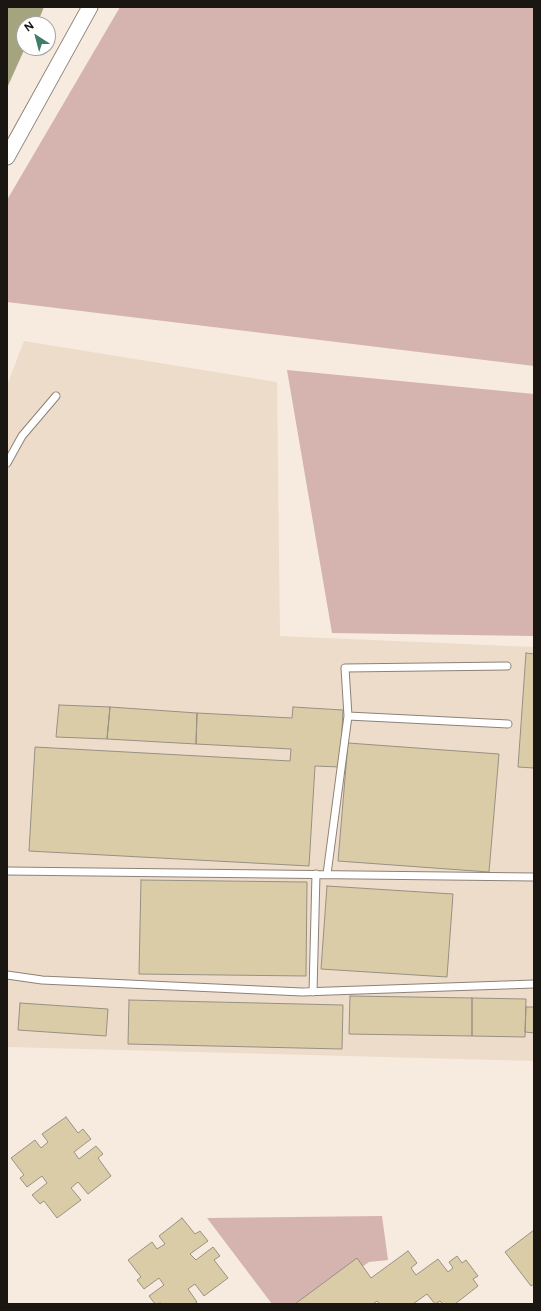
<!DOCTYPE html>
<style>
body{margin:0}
#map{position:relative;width:541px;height:1311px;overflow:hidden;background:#f7ebdf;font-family:Figtree,sans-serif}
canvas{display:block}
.frame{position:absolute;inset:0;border:8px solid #1a1612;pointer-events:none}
.north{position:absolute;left:16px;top:16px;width:40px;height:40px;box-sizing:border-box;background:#fff;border:1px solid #a3a2a0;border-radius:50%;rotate:324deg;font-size:11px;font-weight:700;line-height:16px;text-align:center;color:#1a1612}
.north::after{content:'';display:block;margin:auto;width:14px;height:18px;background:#3f7d69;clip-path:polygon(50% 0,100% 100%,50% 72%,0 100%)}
</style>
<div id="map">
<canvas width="541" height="1311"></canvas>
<div class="frame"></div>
<div class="north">N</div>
</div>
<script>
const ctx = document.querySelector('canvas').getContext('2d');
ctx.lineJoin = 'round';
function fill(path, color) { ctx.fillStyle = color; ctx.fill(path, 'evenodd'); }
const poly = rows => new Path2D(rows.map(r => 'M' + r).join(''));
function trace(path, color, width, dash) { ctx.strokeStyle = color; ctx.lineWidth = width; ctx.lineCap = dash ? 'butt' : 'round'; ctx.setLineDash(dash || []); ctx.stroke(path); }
fill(poly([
 [24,341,277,382,280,636,534,647,534,1061,7,1047,7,385]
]), '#eedccb');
fill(poly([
 [120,7,534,7,534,366,7,302,7,200],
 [287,370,534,394,534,636,332,633],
 [382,1216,388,1260,369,1262,311,1304,272,1304,207,1218]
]), '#d5b3af');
fill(poly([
 [7,7,44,7,37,24,24,24,24,48,25,48,7,88]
]), '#a4a47f');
const building = poly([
 [526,653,534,654,534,768,518,767,526,653],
 [59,705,110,707,107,739,56,737,59,705],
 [110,707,197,713,196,744,107,739,110,707],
 [293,707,343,710,340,767,315,766,309,866,29,851,35,747,290,761,291,749,196,744,197,713,292,718,293,707],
 [348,743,499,754,489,872,338,861,348,743],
 [141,880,307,882,306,976,139,974,141,880],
 [327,886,453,894,447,977,321,969,327,886],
 [350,996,472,998,472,1036,349,1034,350,996],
 [472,998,526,999,525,1037,472,1036,472,998],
 [129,1000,343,1005,342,1049,128,1044,129,1000],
 [20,1003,108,1009,106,1036,18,1030,20,1003],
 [526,1007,534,1007,534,1033,525,1032,526,1007],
 [66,1117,78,1133,83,1129,91,1139,74,1152,79,1159,96,1146,103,1154,98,1158,111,1176,88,1194,78,1182,71,1188,81,1200,57,1218,44,1201,40,1204,32,1195,47,1183,42,1176,27,1187,20,1178,24,1175,11,1158,35,1140,41,1148,48,1142,42,1134,66,1117],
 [182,1218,195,1234,200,1231,208,1241,190,1254,196,1260,213,1247,220,1256,214,1260,228,1278,204,1296,195,1284,188,1289,197,1302,194,1304,162,1304,161,1303,155,1304,149,1296,164,1285,159,1278,144,1289,137,1280,141,1277,128,1260,152,1242,157,1249,165,1244,159,1236,182,1218],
 [534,1230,534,1284,531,1286,505,1252,534,1230],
 [408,1251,417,1263,411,1268,416,1275,438,1259,448,1272,453,1268,449,1262,457,1256,462,1263,466,1260,478,1276,473,1279,478,1286,455,1304,443,1304,440,1301,435,1304,427,1294,413,1304,380,1304,377,1301,373,1304,295,1304,357,1258,371,1278,408,1251]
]);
fill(building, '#dbcca8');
trace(building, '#979184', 1);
const lane = poly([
 [7,463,22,436,56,396],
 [348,716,508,724],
 [7,871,534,877],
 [327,874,348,716,345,668,507,666],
 [7,975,42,980,302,992,534,984],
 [313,992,316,874]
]);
const street = poly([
 [7,157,90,7]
]);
trace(lane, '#8c8277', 9);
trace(street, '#8c8277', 17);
trace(lane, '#fff', 7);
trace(street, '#fff', 15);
</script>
